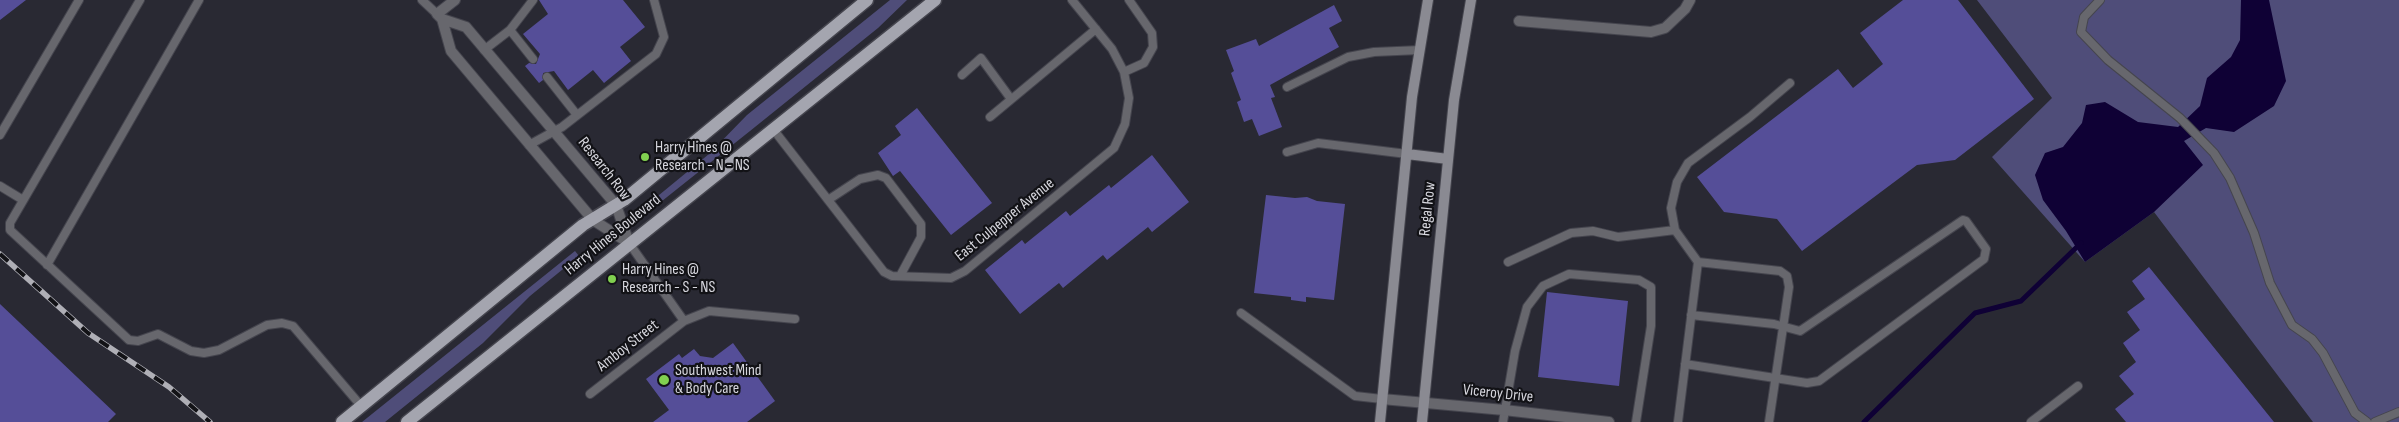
<!DOCTYPE html>
<style>
body{margin:0}
canvas{display:block;background:#292933}
</style>
<canvas width="2399" height="422"></canvas>
<script>
const ctx = document.querySelector('canvas').getContext('2d');
ctx.lineJoin = 'round';
function fill(path, color) { ctx.fillStyle = color; ctx.fill(path, 'evenodd'); }
const poly = rows => new Path2D(rows.map(r => 'M' + r).join(''));
function trace(path, color, width, dash) { ctx.strokeStyle = color; ctx.lineWidth = width; ctx.lineCap = dash ? 'butt' : 'round'; ctx.setLineDash(dash || []); ctx.stroke(path); }
function drawText(font, color, halo, rows, align = 'center') {
  ctx.font = font + ' "Sofia Sans Condensed",sans-serif'; ctx.lineWidth = 4.5; ctx.setLineDash([]); ctx.textBaseline = 'middle'; ctx.strokeStyle = halo; ctx.fillStyle = color; for (const [text, x, y, turn = 0] of rows) {
    ctx.save(); ctx.translate(x, y); ctx.rotate((+turn || 0) * Math.PI / 180); ctx.textAlign = isNaN(turn) ? turn : align; if (halo) ctx.strokeText(text, 0, 0); ctx.fillText(text, 0, 0); ctx.restore();
  }
}
fill(poly([
 [890,0,907,0,878,28,750,131,657,205,653,200,709,154,747,115],
 [1977,0,2399,0,2399,422,2313,422,2154,212,2085,262,1992,157,2052,98],
 [575,251,579,256,530,296,483,343,385,422,362,422]
]), '#4f4d79');
fill(poly([
 [2241,0,2269,0,2286,81,2274,106,2234,132,2206,128,2184,141,2203,165,2154,212,2085,262,2066,231,2043,200,2035,175,2045,153,2063,147,2082,123,2086,105,2105,102,2138,122,2178,127,2200,106,2207,78,2231,57,2240,40]
]), '#0f0135');
trace(poly([
 [1864,422,1975,313,2021,301,2081,243]
]), '#0f0135', 5);
fill(poly([
 [0,0,26,0,0,20],
 [539,0,623,0,645,27,620,47,631,61,604,83,593,70,568,90,554,71,543,73,543,80,539,83,525,66,529,63,536,64,540,54,523,34,548,14],
 [1903,0,1958,0,2034,99,1955,160,1917,165,1802,251,1777,219,1724,212,1697,177,1838,69,1853,88,1883,64,1860,33],
 [1334,5,1342,21,1329,28,1339,47,1270,85,1275,97,1271,98,1282,127,1259,136,1252,119,1244,122,1237,102,1241,100,1231,73,1234,71,1226,50,1256,39,1259,46],
 [917,108,992,203,951,235,900,171,893,176,878,153,901,135,895,126],
 [1152,155,1189,202,1152,232,1148,227,1107,260,1103,255,1063,288,1059,283,1020,314,985,270,1022,240,1025,244,1066,211,1070,216,1109,185,1111,188],
 [1266,195,1295,198,1307,197,1317,201,1345,204,1334,300,1306,297,1306,302,1291,300,1291,297,1254,293],
 [2149,267,2274,422,2126,422,2115,409,2134,394,2119,376,2136,362,2123,343,2140,330,2127,312,2145,299,2132,281],
 [1547,292,1628,301,1619,386,1538,377],
 [0,304,116,414,108,422,0,422],
 [733,343,775,401,747,422,653,422,669,410,646,379,679,354,682,358,694,349,700,356,713,358]
]), '#554e98');
const lane = poly([
 [140,0,10,223,10,230,129,340,138,341,158,334,191,351,204,353,219,350,267,325,282,323,293,326,362,407],
 [422,0,437,14],
 [2100,0,2084,17,2081,32,2108,60,2180,118,2214,153,2230,178,2254,233,2270,283,2292,325,2312,339,2323,353,2355,413,2367,422],
 [510,30,533,59],
 [484,50,510,30,533,0],
 [1124,72,1144,63,1153,47,1152,33,1129,0],
 [962,75,981,58,1011,99],
 [547,77,577,115],
 [1287,87,1348,57,1374,52,1420,50],
 [990,117,1096,29],
 [773,129,884,272,892,276,951,278,965,271,1114,148,1125,124,1129,98,1124,72,1112,49,1072,0],
 [0,135,79,0],
 [529,145,562,127,656,54,664,37,654,0],
 [1287,152,1318,143,1407,154],
 [0,186,23,200],
 [828,200,860,179,878,175,886,178,921,224,921,237,900,276],
 [1675,230,1671,208,1677,182,1688,163,1750,117,1790,83],
 [629,243,684,321],
 [1508,262,1571,233,1593,231,1618,237,1675,230,1698,262,1678,422],
 [1698,262,1780,271,1787,276,1789,287,1769,422],
 [47,265,199,0],
 [1241,313,1355,396,1382,399],
 [1685,364,1807,383,1819,381,1984,259,1986,249,1966,221,1963,220,1800,331,1774,324,1691,315],
 [590,394,684,321,709,311,795,319],
 [1503,422,1515,351,1527,307,1543,286,1569,274,1639,280,1651,287,1651,326,1636,422],
 [2031,422,2078,386],
 [2375,422,2399,412]
]);
const street = poly([
 [455,0,437,14,442,19,451,51,593,220,629,243],
 [442,19,466,27,616,205,629,243],
 [1519,21,1651,32,1665,28,1685,9,1690,0],
 [1382,399,1504,410,1609,422]
]);
const secondary = poly([
 [1407,154,1448,159],
 [1380,422,1412,97,1428,0],
 [1422,422,1454,100,1471,0]
]);
const primary = poly([
 [342,422,583,225,624,200,867,0],
 [407,422,935,0]
]);
trace(lane, '#45454e', 10);
trace(street, '#45454e', 12);
trace(secondary, '#45454e', 12);
trace(primary, '#45454e', 15);
trace(lane, '#67676d', 8);
trace(street, '#67676d', 10);
trace(secondary, '#8a8a92', 10);
trace(primary, '#a4a5af', 12);
const rail = poly([
 [0,254,88,333,169,387,210,422]
]);
trace(rail, '#afafb6', 5.5);
trace(rail, '#121216', 4, [11]);
for (const [x, y, r, color] of [
 [645,157,5,"#81d050"],
 [612,279,5,"#81d050"],
 [664,380,6,"#81d050"]
]) { const dot = new Path2D(); dot.arc(x, y, r, 0, 2 * Math.PI); ctx.fillStyle = color; ctx.fill(dot); trace(dot, '#121216', 2); }
drawText('16px', '#d7d7de', '#121216', [
 ["Harry Hines @",655,148],
 ["Research - N - NS",655,166],
 ["Harry Hines @",622,270],
 ["Research - S - NS",622,288],
 ["Southwest Mind",675,371],
 ["& Body Care",675,389]
], 'left');
drawText('16px', '#d7d7de', '#121216', [
 ["Research Row",604,169,52],
 ["Regal Row",1428,209,-84],
 ["East Culpepper Avenue",1005,220,-39],
 ["Harry Hines Boulevard",613,235,-39],
 ["Amboy Street",628,346,-38],
 ["Viceroy Drive",1498,394,6]
]);
</script>
